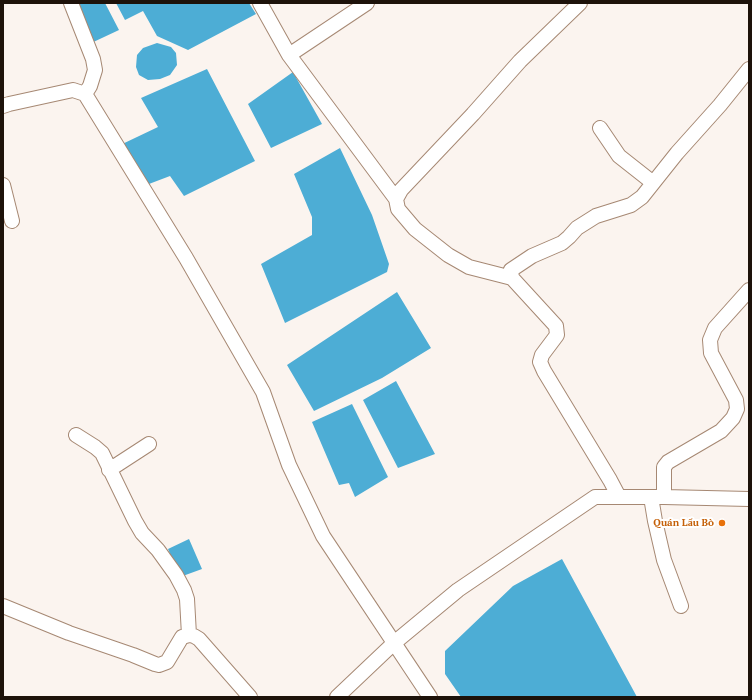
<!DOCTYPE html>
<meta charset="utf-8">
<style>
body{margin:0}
#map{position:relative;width:752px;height:700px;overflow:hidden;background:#fbf4ef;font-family:"PT Serif",serif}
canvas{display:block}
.frame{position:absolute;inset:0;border:4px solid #1d120a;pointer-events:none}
</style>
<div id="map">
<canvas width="752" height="700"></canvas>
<div class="frame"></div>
</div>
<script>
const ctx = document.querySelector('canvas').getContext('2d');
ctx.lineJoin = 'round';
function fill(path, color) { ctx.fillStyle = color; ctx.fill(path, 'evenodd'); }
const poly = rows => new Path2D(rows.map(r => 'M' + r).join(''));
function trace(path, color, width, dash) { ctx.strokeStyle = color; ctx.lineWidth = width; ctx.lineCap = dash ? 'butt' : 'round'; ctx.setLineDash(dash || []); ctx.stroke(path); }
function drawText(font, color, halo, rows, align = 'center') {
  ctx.font = font + ' "PT Serif",serif'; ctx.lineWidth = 4; ctx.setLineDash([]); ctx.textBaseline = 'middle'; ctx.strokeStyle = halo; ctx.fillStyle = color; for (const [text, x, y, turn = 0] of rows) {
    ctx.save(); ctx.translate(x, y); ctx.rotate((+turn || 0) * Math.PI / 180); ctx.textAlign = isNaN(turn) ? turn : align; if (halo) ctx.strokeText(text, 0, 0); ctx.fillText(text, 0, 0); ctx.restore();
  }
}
fill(poly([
 [69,3,105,3,119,30,87,45],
 [116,3,249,3,256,14,188,50,157,36,143,11,125,20],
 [157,43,171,47,176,53,177,65,170,75,160,79,148,80,139,75,136,67,137,55,143,48],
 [207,69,255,161,184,196,170,176,141,187,116,147,158,127,141,98],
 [293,72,322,124,271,148,248,104],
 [340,148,372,215,389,264,387,272,285,323,261,264,312,235,312,217,294,174],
 [397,292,431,348,382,378,314,411,287,365],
 [396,381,435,454,398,468,363,400],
 [352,404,388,477,355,497,349,483,339,485,312,422],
 [189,539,202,569,180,577,168,549],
 [562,559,637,697,461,697,445,674,445,651,513,586]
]), '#4dadd5');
const minor = poly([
 [71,3,93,59,95,70,90,86,85,94],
 [260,3,289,55,396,199],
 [289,55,367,3],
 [3,106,9,104,73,90,85,94,186,258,263,392,289,465,323,536,430,697],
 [600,128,619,156,652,182],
 [3,185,12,221],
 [512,278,469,267,448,255,415,229,398,209,396,199,401,190,473,114,520,61,580,3],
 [76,435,95,447,102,453,135,521,142,533,158,550,176,575,184,590,187,599,189,635],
 [109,470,149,444],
 [619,497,610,480,544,371,540,362,542,355,557,335,556,326,512,278,511,270,532,256,562,243,569,237,577,228,596,216,631,205,642,197,677,153,720,105,749,69],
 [651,497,655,521,664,560,681,606],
 [664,497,664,467,668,462,721,431,733,418,737,409,736,400,711,353,710,340,715,328,749,290],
 [3,606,69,633,133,655,155,664,159,665,167,662,182,637,189,635,194,636,199,639,250,697],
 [337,697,394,643,458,590,595,497,664,497,749,499]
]);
trace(minor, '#a68873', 16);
trace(minor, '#fff', 14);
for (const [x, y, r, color] of [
 [722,523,4,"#e8710a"]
]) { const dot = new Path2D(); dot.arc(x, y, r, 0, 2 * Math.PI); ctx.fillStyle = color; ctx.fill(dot); trace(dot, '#fff', 1.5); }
drawText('bold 10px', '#c56008', '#fff', [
 ["Quán Lẩu Bò",714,523]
], 'right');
</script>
